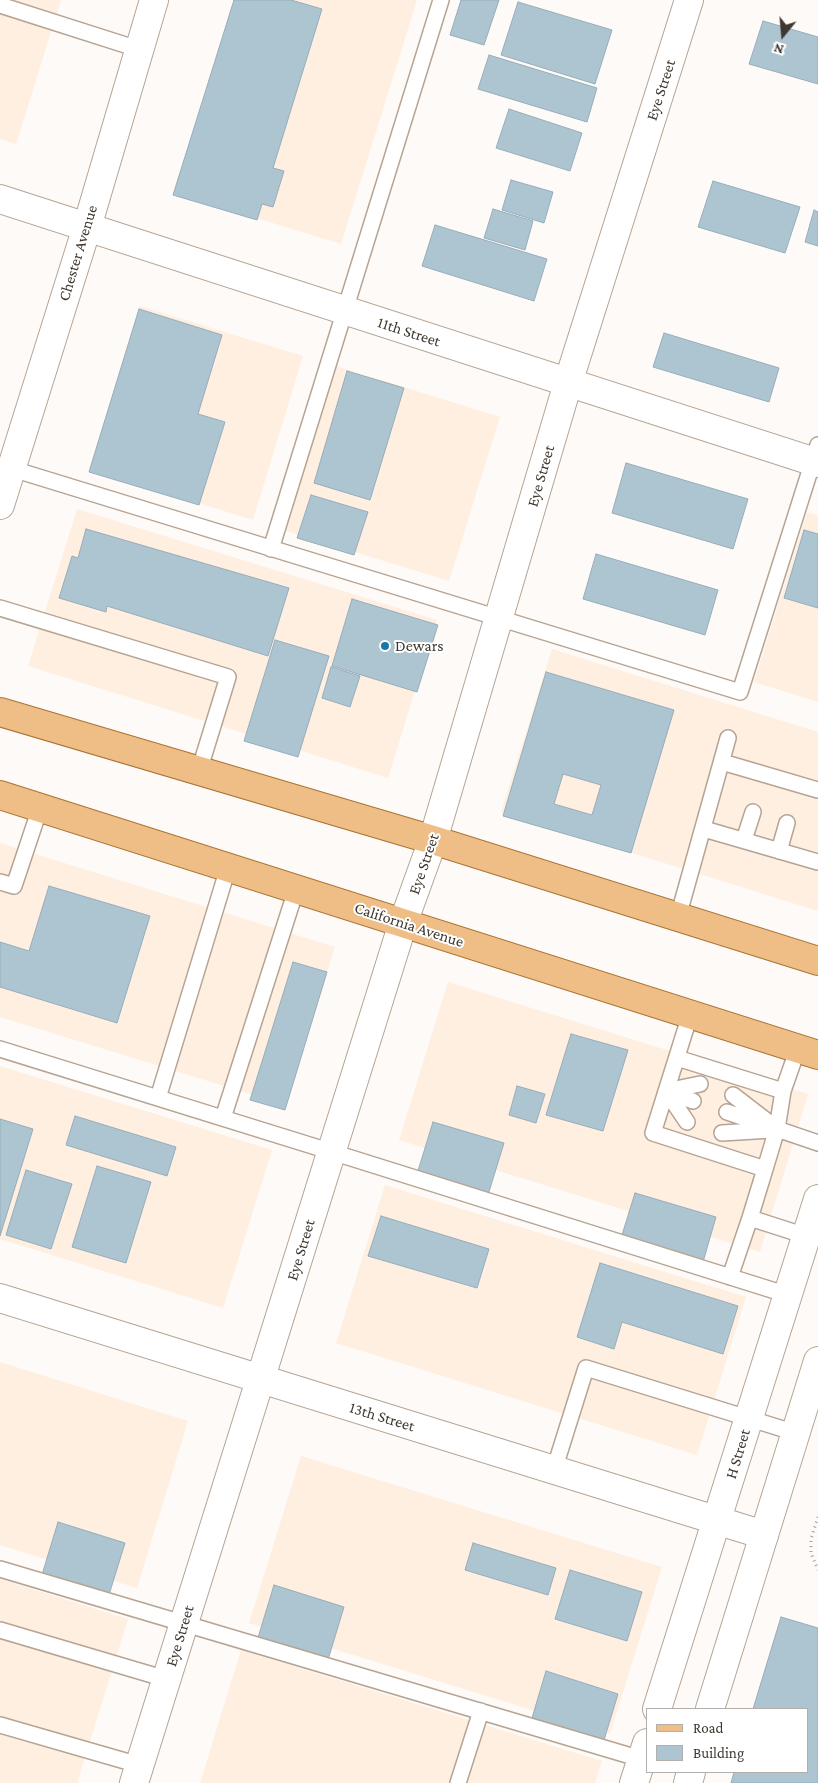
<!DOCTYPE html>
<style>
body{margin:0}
#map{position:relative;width:818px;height:1783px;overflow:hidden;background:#fefaf7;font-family:"Crimson Pro",serif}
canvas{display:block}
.legend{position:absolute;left:646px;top:1708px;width:162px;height:65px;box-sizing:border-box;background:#fff;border:1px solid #b2afad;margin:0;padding:6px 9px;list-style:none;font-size:15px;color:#3f3831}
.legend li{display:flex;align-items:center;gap:10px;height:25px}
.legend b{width:25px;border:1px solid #b2afad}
.north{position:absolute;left:758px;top:10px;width:50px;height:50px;-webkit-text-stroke:4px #fff;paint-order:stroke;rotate:197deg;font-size:14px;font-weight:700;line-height:20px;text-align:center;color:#3f3831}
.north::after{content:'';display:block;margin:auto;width:18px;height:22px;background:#3f3831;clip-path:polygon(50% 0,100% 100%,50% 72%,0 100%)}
</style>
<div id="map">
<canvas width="818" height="1783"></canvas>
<ul class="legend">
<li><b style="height:6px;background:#eebe86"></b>Road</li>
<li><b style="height:14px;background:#adc4d1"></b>Building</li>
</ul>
<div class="north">N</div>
</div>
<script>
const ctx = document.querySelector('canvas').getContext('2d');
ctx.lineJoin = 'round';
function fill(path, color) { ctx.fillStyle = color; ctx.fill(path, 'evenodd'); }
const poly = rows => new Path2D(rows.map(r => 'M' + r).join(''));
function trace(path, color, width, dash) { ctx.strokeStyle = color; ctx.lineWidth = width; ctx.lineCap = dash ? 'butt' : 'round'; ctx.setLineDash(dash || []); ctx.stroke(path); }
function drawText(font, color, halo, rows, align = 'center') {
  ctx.font = font + ' "Crimson Pro",serif'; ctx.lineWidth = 4; ctx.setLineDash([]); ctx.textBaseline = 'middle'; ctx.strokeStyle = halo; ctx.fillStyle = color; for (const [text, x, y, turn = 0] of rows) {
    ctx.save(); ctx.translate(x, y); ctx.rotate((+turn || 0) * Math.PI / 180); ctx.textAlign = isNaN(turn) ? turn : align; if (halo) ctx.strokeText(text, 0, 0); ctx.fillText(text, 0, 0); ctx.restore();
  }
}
fill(poly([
 [0,0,61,0,16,144,0,139],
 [234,0,417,0,341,244,175,193],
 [140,306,303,356,253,520,89,469],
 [336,366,500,417,449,581,286,531],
 [77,509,437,620,388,778,28,666],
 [807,512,818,516,818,702,754,682],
 [552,649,818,732,818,911,501,812],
 [0,843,335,947,286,1105,0,1017],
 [448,982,808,1094,760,1252,399,1140],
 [0,1066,272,1150,223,1308,0,1239],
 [385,1185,746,1297,697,1455,336,1343],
 [0,1362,188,1421,137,1588,0,1545],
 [301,1456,662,1567,610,1734,249,1623],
 [0,1579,128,1619,77,1783,0,1783],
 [241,1650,602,1761,595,1783,200,1783]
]), '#feefe1');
const building = poly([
 [234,0,291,0,322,9,273,168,284,171,273,207,262,204,257,220,173,195,234,0],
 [461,0,499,0,484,45,450,35,461,0],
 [518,2,612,30,595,84,501,55,518,2],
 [763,21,818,37,818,84,749,64,763,21],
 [489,55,597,88,587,122,478,89,489,55],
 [509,109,582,133,570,171,496,148,509,109],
 [511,180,553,192,544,223,502,210,511,180],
 [713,181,800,207,785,253,698,227,713,181],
 [493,209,533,221,525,250,484,238,493,209],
 [814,210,818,212,818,246,805,242,814,210],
 [435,225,547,259,534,301,422,266,435,225],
 [139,309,222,335,198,414,225,422,199,505,89,472,139,309],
 [664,333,779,368,769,402,653,367,664,333],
 [347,371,404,388,370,500,314,483,347,371],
 [626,463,748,499,733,549,612,513,626,463],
 [311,495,368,512,354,555,297,538,311,495],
 [86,529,289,588,268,656,107,606,106,612,59,598,72,556,78,558,86,529],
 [804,530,818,534,818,608,784,598,804,530],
 [596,554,718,590,705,635,583,599,596,554],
 [352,599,438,625,417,692,332,666,352,599],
 [275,640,329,656,298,757,244,741,275,640],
 [331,667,360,676,350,707,322,698,331,667],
 [546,672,674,710,631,853,503,816,546,672],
 [563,774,601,785,592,815,554,804,563,774],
 [49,886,150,916,117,1023,0,987,0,942,29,951,49,886],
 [293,962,327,972,285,1110,250,1100,293,962],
 [571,1034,628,1050,603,1131,546,1115,571,1034],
 [517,1086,545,1094,536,1123,509,1115,517,1086],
 [75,1116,176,1147,167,1176,66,1145,75,1116],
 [0,1119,33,1129,0,1236,0,1119],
 [433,1122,504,1143,488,1195,417,1174,433,1122],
 [97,1166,151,1182,126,1263,72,1247,97,1166],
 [26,1170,72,1184,51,1249,6,1235,26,1170],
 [635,1193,716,1217,703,1262,621,1238,635,1193],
 [381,1216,489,1249,477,1288,368,1256,381,1216],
 [600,1263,738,1306,723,1354,622,1322,614,1349,577,1337,600,1263],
 [58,1522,125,1543,108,1598,41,1578,58,1522],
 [473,1543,556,1568,548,1595,465,1570,473,1543],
 [570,1570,642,1592,627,1641,555,1619,570,1570],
 [274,1585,344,1607,327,1663,257,1641,274,1585],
 [781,1617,818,1628,818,1783,731,1783,734,1772,807,1772,807,1709,753,1709,781,1617],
 [546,1671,618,1694,604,1740,532,1718,546,1671]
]);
fill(building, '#adc4d1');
trace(building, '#97adbb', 1);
const service = poly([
 [0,5,138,49],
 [6,467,740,692,818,445],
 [271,549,441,0],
 [0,608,228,677,199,771],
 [722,762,818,790],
 [704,829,818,862],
 [744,840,753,812],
 [779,851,787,823],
 [0,882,14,886,40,808],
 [678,917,728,738],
 [690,1015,653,1133,765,1169,750,1218,806,1236],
 [0,1049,332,1152,788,1295],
 [677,1058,783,1091],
 [666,1091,687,1122],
 [666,1091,700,1084],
 [667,1092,693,1101],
 [733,1095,768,1122],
 [158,1098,228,868],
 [727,1112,818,1143],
 [223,1118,296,890],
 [722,1133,771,1130],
 [765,1169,777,1129,783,1091,798,1048],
 [730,1277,750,1218],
 [554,1470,586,1368,796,1433],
 [0,1569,641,1759],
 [0,1630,166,1679],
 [0,1725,139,1765],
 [458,1783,481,1711]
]);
const minor = poly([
 [0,199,818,463],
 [0,1298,764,1535],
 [134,1783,403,923,433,840,568,383,689,0]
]);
const tertiary = poly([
 [657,1709,818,1199],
 [710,1709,818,1361],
 [634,1783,647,1743],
 [688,1783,691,1772]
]);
const secondary = poly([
 [0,505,87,227,154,0]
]);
const primary = poly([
 [0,712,433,840,818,961],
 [0,795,818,1055]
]);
trace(service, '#b6a493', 18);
trace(minor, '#b6a493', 30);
trace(tertiary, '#b6a493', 30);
trace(secondary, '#b6a493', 30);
trace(primary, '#aa7334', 30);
trace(poly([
 [818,1517,811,1539,811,1553,818,1570]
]), '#a59f9a', 3, [1, 4]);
trace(service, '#fff', 15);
trace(minor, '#fff', 28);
trace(tertiary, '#fff', 28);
trace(secondary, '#fff', 28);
trace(primary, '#eebe86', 28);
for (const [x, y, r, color] of [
 [385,646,5,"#1979a6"]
]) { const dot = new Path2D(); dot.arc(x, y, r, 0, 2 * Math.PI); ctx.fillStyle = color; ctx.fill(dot); trace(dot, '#fff', 2); }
drawText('16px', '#3f3831', '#fff', [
 ["Eye Street",661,90,-72],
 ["Chester Avenue",78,253,-73],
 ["11th Street",409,332,18],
 ["Eye Street",541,476,-74],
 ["Eye Street",424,864,-71],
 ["California Avenue",409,925,18],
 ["Eye Street",301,1250,-73],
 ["13th Street",382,1417,17],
 ["H Street",738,1454,-73],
 ["Eye Street",180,1636,-73]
]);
drawText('16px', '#3f3831', '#fff', [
 ["Dewars",395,646]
], 'left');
</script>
